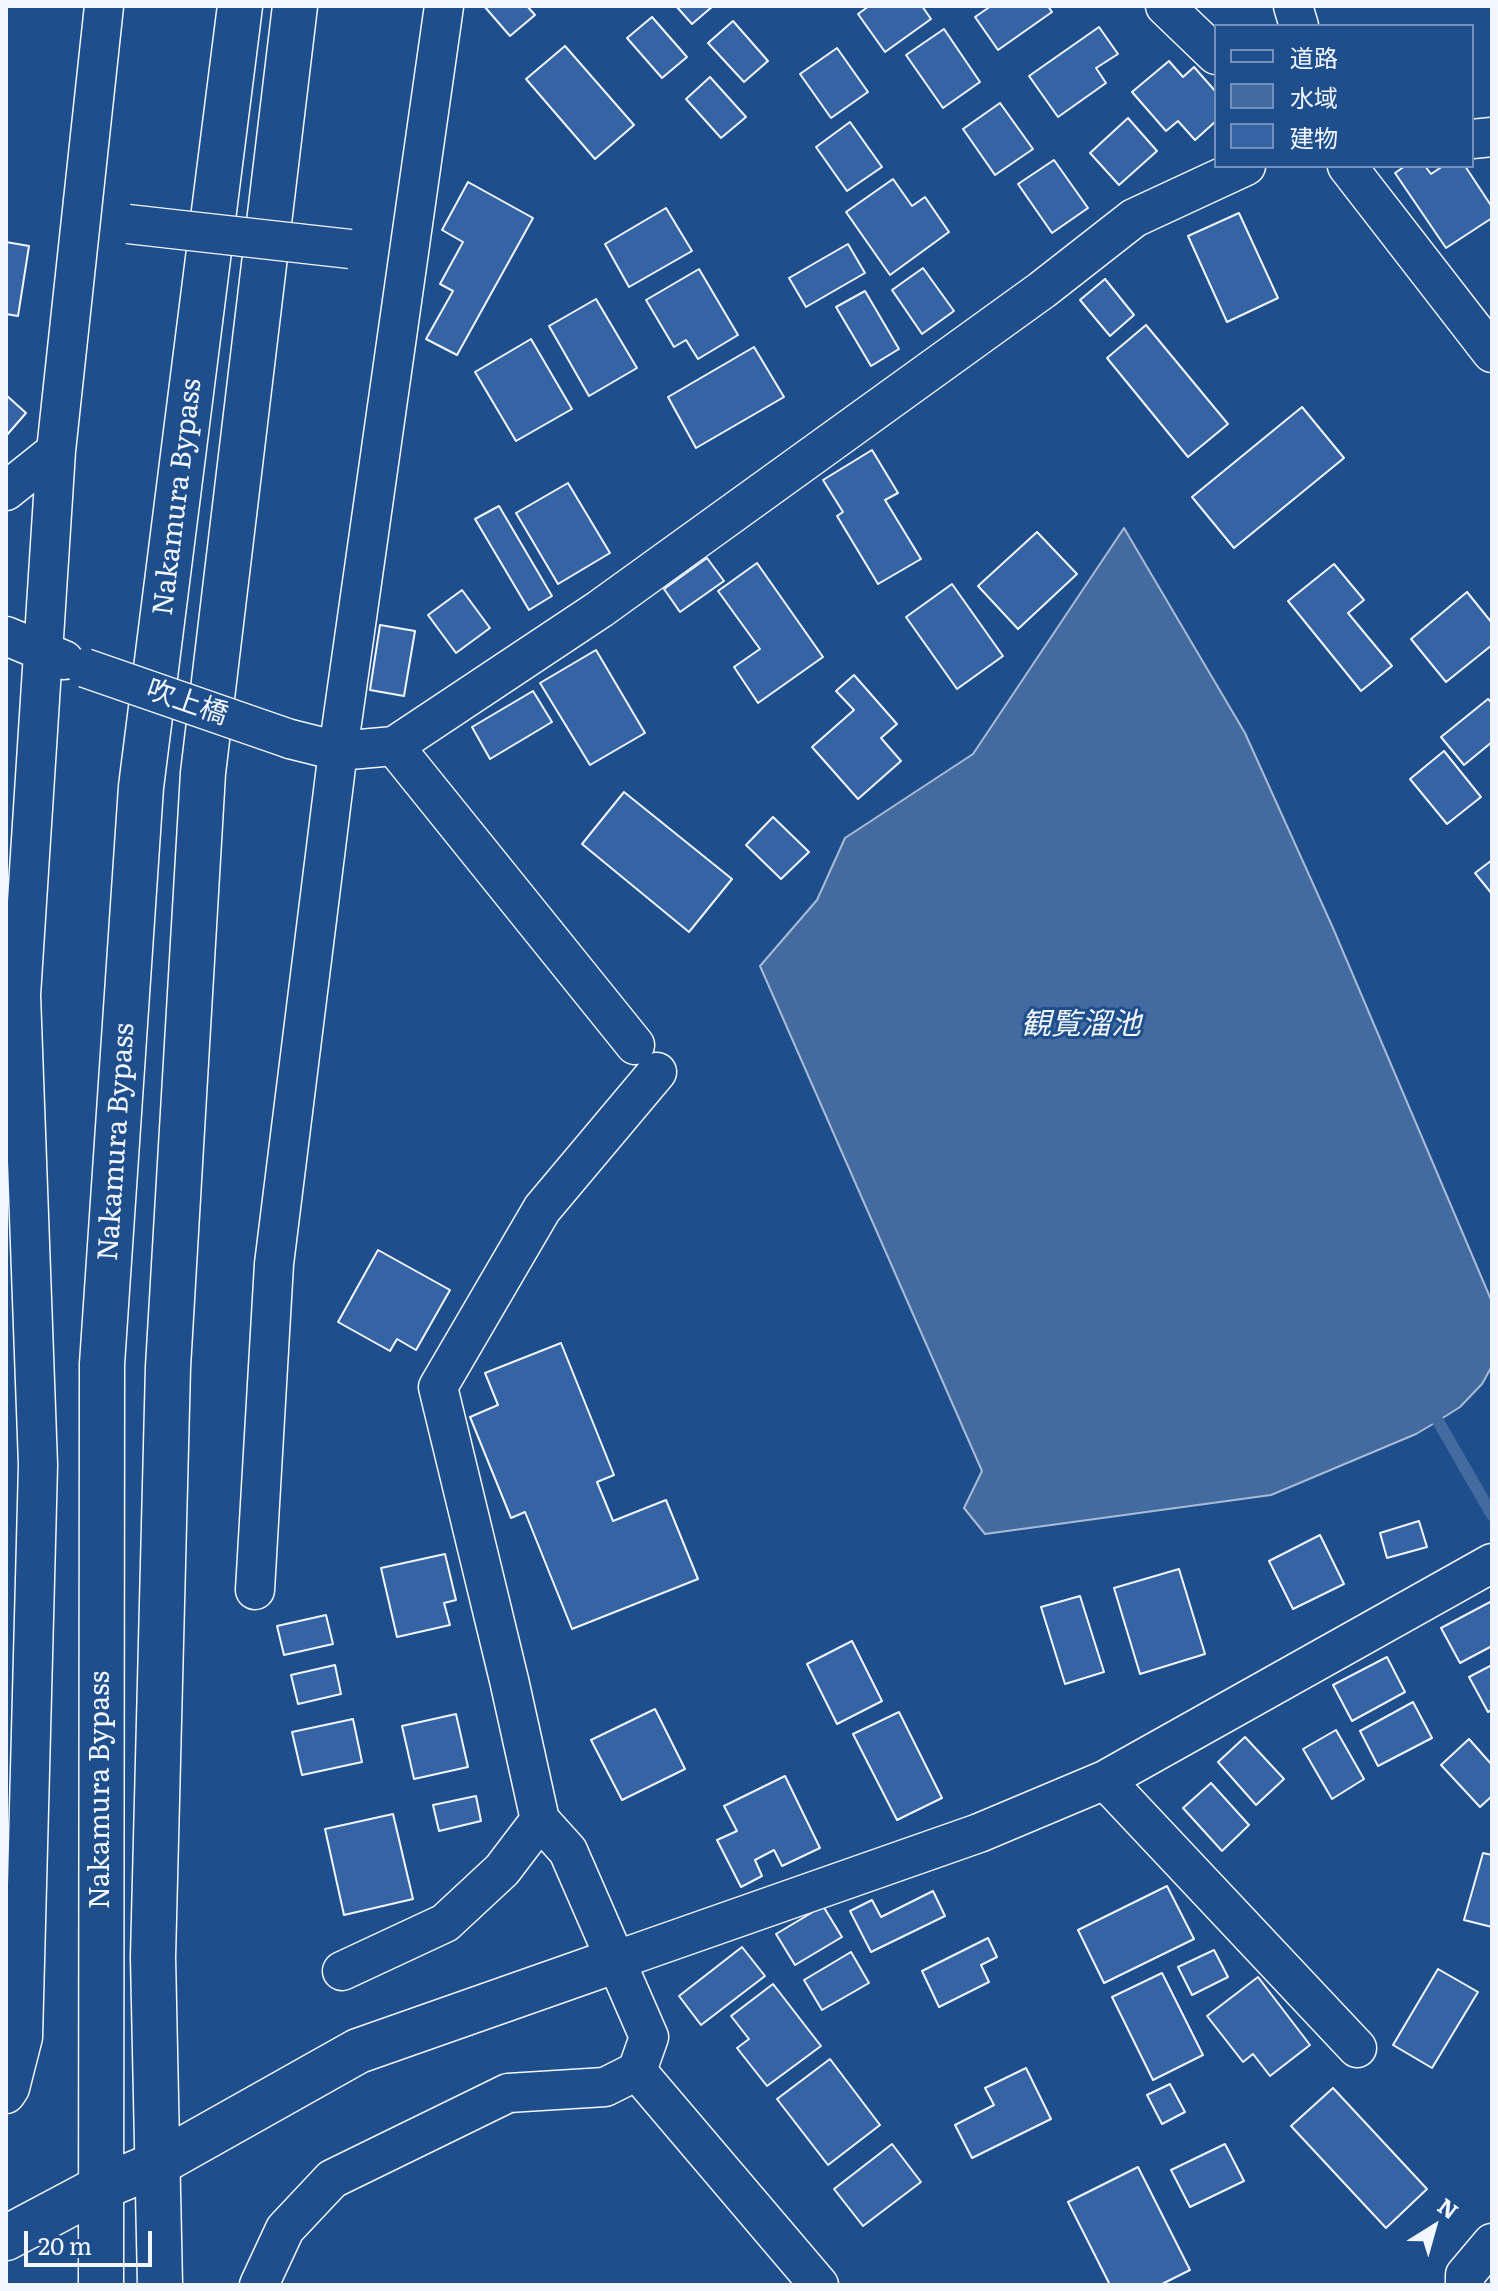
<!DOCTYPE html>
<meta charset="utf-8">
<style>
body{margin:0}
#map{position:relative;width:1498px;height:2291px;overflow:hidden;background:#1f4e8c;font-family:Literata,"Noto Sans JP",serif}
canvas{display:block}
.frame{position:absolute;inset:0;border:8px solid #f2f6ff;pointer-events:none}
.legend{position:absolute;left:1214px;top:24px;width:260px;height:144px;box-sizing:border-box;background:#1f4e8c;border:2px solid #7391ba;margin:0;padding:10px 14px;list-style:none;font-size:24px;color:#f2f6ff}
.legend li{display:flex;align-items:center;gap:16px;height:40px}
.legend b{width:40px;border:2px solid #7391ba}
.north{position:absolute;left:1394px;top:2187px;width:80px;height:80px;-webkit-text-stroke:6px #1f4e8c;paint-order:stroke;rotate:37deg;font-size:22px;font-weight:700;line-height:32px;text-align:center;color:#f2f6ff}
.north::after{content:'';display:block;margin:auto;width:28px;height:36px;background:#f2f6ff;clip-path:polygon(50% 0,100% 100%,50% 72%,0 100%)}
.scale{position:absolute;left:24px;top:2231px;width:128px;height:36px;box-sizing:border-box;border:4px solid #f2f6ff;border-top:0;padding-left:10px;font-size:24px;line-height:28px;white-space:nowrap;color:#f2f6ff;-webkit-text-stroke:6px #1f4e8c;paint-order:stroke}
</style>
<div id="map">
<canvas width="1498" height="2291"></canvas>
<div class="frame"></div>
<ul class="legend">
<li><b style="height:10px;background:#1f4e8c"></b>道路</li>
<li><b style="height:22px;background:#446ba0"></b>水域</li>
<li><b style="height:22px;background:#3563a3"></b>建物</li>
</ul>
<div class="north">N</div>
<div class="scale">20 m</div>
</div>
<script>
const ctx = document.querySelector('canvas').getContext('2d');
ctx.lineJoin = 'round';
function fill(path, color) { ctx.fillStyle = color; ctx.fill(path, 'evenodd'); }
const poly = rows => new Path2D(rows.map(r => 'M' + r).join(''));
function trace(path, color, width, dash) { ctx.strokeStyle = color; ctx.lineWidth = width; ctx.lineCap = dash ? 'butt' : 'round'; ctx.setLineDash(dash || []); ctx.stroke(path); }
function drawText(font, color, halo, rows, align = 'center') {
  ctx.font = font + ' Literata,"Noto Sans JP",serif'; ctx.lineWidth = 6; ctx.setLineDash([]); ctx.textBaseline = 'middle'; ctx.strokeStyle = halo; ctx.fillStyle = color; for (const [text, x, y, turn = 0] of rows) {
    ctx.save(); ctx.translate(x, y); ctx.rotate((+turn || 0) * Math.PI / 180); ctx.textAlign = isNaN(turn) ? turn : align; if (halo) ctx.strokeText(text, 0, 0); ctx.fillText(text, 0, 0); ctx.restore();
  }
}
const water = poly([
 [1124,528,1245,733,1333,928,1492,1302,1492,1366,1482,1384,1460,1407,1438,1421,1416,1434,1271,1495,985,1534,964,1508,982,1471,760,966,817,900,845,838,973,754,1124,528]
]);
fill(water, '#446ba0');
trace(water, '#a8bbd7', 2);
trace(poly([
 [1438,1421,1492,1515]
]), '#446ba0', 12);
const building = poly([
 [484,6,527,6,535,15,510,36,484,6],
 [676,6,713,6,692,24,676,6],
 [869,6,922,6,931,19,885,52,858,14,869,6],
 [991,6,1048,6,1052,12,998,50,975,17,991,6],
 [652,17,687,57,662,78,627,38,652,17],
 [733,21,768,61,744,82,708,43,733,21],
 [1099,27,1118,54,1096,68,1106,83,1058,117,1029,76,1099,27],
 [944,29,980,82,943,108,906,55,944,29],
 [565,46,634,125,595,159,526,79,565,46],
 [837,48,868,92,831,118,800,74,837,48],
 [1169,61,1183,77,1194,67,1216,92,1216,121,1195,140,1178,121,1166,131,1132,92,1169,61],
 [710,77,746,117,721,138,686,99,710,77],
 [1000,103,1033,149,995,175,963,129,1000,103],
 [1128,118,1157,151,1119,185,1090,153,1128,118],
 [850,122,882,167,847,191,816,147,850,122],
 [1054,160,1088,208,1052,233,1018,184,1054,160],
 [1405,166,1425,166,1431,174,1443,166,1465,166,1492,207,1492,218,1446,248,1395,173,1405,166],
 [893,179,912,206,925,197,949,232,890,275,846,212,893,179],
 [468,182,533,218,457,355,426,339,453,291,440,284,463,242,442,230,468,182],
 [666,208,692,251,629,287,605,244,666,208],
 [1239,213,1278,298,1227,322,1188,236,1239,213],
 [6,242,29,246,18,316,6,314,6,242],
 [848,244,865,273,806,307,789,278,848,244],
 [923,268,954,311,922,334,892,290,923,268],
 [699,269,738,335,698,359,686,340,674,347,646,300,699,269],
 [1105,279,1134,315,1110,336,1080,300,1105,279],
 [865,291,899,349,871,366,836,307,865,291],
 [596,299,637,368,589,396,549,326,596,299],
 [1146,325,1228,424,1188,457,1107,358,1146,325],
 [531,339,572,409,516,441,475,372,531,339],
 [754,347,784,397,696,448,668,397,754,347],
 [6,395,26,413,6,436,6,395],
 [1302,407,1344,458,1234,548,1192,497,1302,407],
 [872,450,898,493,885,500,921,559,878,584,837,516,843,512,823,480,872,450],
 [568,483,610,553,558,584,516,513,568,483],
 [499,506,552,596,529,610,475,519,499,506],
 [1037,532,1077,574,1018,629,978,586,1037,532],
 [707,558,724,581,680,612,664,589,707,558],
 [757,563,823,657,758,703,734,667,760,649,718,591,757,563],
 [1334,564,1364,600,1348,613,1392,666,1361,691,1288,601,1334,564],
 [952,584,1003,656,957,689,906,617,952,584],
 [462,590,490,628,456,653,428,615,462,590],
 [1467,592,1492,623,1492,645,1446,682,1411,639,1467,592],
 [380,625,415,631,404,696,370,690,380,625],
 [596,650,645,733,590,765,540,683,596,650],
 [854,675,897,724,881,738,901,761,858,799,812,747,854,710,836,691,854,675],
 [533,691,552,722,490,759,472,727,533,691],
 [1488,699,1492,703,1492,742,1464,765,1441,737,1488,699],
 [1444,751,1481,797,1447,824,1410,779,1444,751],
 [624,792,732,879,689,932,582,844,624,792],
 [773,817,809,852,781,879,746,845,773,817],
 [1492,860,1492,894,1475,873,1492,860],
 [378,1250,450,1290,416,1350,397,1339,390,1351,338,1322,378,1250],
 [561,1343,614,1475,597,1482,613,1521,666,1500,698,1579,572,1629,525,1512,511,1518,470,1417,498,1405,485,1373,561,1343],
 [1419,1521,1427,1547,1387,1558,1380,1533,1419,1521],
 [1320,1535,1344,1584,1293,1609,1269,1561,1320,1535],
 [445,1554,456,1600,444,1603,450,1625,397,1637,381,1568,445,1554],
 [1179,1569,1205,1654,1140,1674,1114,1588,1179,1569],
 [1080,1596,1104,1672,1065,1684,1041,1607,1080,1596],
 [1492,1601,1492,1646,1460,1663,1441,1628,1492,1601],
 [326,1615,333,1644,284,1655,277,1626,326,1615],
 [852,1641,882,1701,837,1724,807,1664,852,1641],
 [1387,1657,1405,1692,1352,1721,1333,1685,1387,1657],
 [335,1665,341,1694,298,1704,291,1675,335,1665],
 [1492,1665,1492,1710,1488,1712,1469,1677,1492,1665],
 [1413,1702,1432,1738,1378,1766,1360,1731,1413,1702],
 [655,1709,685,1769,622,1800,591,1740,655,1709],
 [899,1712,942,1798,897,1820,853,1734,899,1712],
 [456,1714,468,1767,414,1779,402,1726,456,1714],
 [353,1719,362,1762,302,1775,292,1732,353,1719],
 [1336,1730,1364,1779,1332,1799,1303,1749,1336,1730],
 [1245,1737,1284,1779,1256,1805,1218,1762,1245,1737],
 [1469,1739,1492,1765,1492,1796,1480,1807,1441,1765,1469,1739],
 [785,1776,820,1848,782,1866,774,1850,755,1860,762,1876,741,1887,717,1840,737,1831,724,1806,785,1776],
 [1211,1783,1249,1825,1222,1851,1183,1808,1211,1783],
 [476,1796,481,1821,439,1831,433,1805,476,1796],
 [393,1814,413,1899,344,1915,325,1829,393,1814],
 [1483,1853,1492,1855,1492,1927,1464,1920,1483,1853],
 [1167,1886,1194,1939,1104,1983,1078,1930,1167,1886],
 [933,1891,945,1916,871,1952,850,1911,872,1900,881,1917,933,1891],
 [823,1906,842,1937,795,1965,776,1934,823,1906],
 [988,1938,997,1957,981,1965,989,1982,939,2007,922,1971,988,1938],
 [742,1947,765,1976,701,2025,679,1996,742,1947],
 [1214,1950,1228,1977,1192,1995,1178,1967,1214,1950],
 [851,1952,869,1983,822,2010,804,1980,851,1952],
 [1438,1969,1478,1992,1432,2068,1393,2045,1438,1969],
 [1162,1973,1203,2055,1153,2080,1112,1997,1162,1973],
 [1258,1977,1310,2045,1270,2076,1253,2054,1243,2062,1207,2016,1258,1977],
 [773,1984,821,2046,767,2086,737,2048,749,2039,731,2016,773,1984],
 [830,2059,880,2125,828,2165,777,2099,830,2059],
 [1026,2068,1051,2119,972,2158,955,2125,994,2105,985,2088,1026,2068],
 [1170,2084,1185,2112,1162,2124,1147,2095,1170,2084],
 [1333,2088,1427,2189,1386,2228,1291,2126,1333,2088],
 [892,2144,921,2182,863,2226,834,2189,892,2144],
 [1225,2144,1244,2181,1190,2207,1171,2170,1225,2144],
 [1138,2167,1190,2270,1160,2285,1110,2285,1068,2202,1138,2167]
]);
fill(building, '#3563a3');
trace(building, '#f2f6ff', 2);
const minor = poly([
 [1165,6,1216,55],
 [1293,6,1299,26],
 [1472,139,1492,137],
 [1347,166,1492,353],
 [6,491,56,451],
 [6,636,64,660],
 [290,739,338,751,394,746,600,609,1042,290,1134,218,1246,166],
 [394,746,635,1045],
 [255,1590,274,1264,338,751,444,6],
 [1105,1780,1357,2048],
 [617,1960,979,1833,1105,1780,1492,1563],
 [342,1971,445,1923,502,1870,540,1820],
 [637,2071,819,2285],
 [6,2094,10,2088,23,2037,38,1465,21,995,56,451,104,6],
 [259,2285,285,2229,332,2179,508,2093,605,2087,637,2071,649,2037,568,1851,540,1820,509,1680,438,1387,542,1209,657,1072],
 [1465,2285,1465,2275,1492,2243]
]);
const tertiary = poly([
 [6,2238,100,2188,157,2164,358,2051,617,1960]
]);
const trunk = poly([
 [101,2285,102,1364,141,787,240,6],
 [160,2285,153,1957,168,1367,203,773,295,6]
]);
trace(minor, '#f2f6ff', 41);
trace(tertiary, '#f2f6ff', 47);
trace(trunk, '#f2f6ff', 47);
trace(minor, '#1f4e8c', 38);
trace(tertiary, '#1f4e8c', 44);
trace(trunk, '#1f4e8c', 44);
const minorBridge = poly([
 [128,224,350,249],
 [85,668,290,739]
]);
trace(minorBridge, '#f2f6ff', 41, []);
trace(minorBridge, '#1f4e8c', 38);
drawText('28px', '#f2f6ff', '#1f4e8c', [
 ["Nakamura Bypass",178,497,-83],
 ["吹上橋",187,703,19],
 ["Nakamura Bypass",117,1142,-86],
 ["Nakamura Bypass",101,1790,-90]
]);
drawText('italic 30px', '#f2f6ff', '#1f4e8c', [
 ["観覧溜池",1081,1025]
]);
</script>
